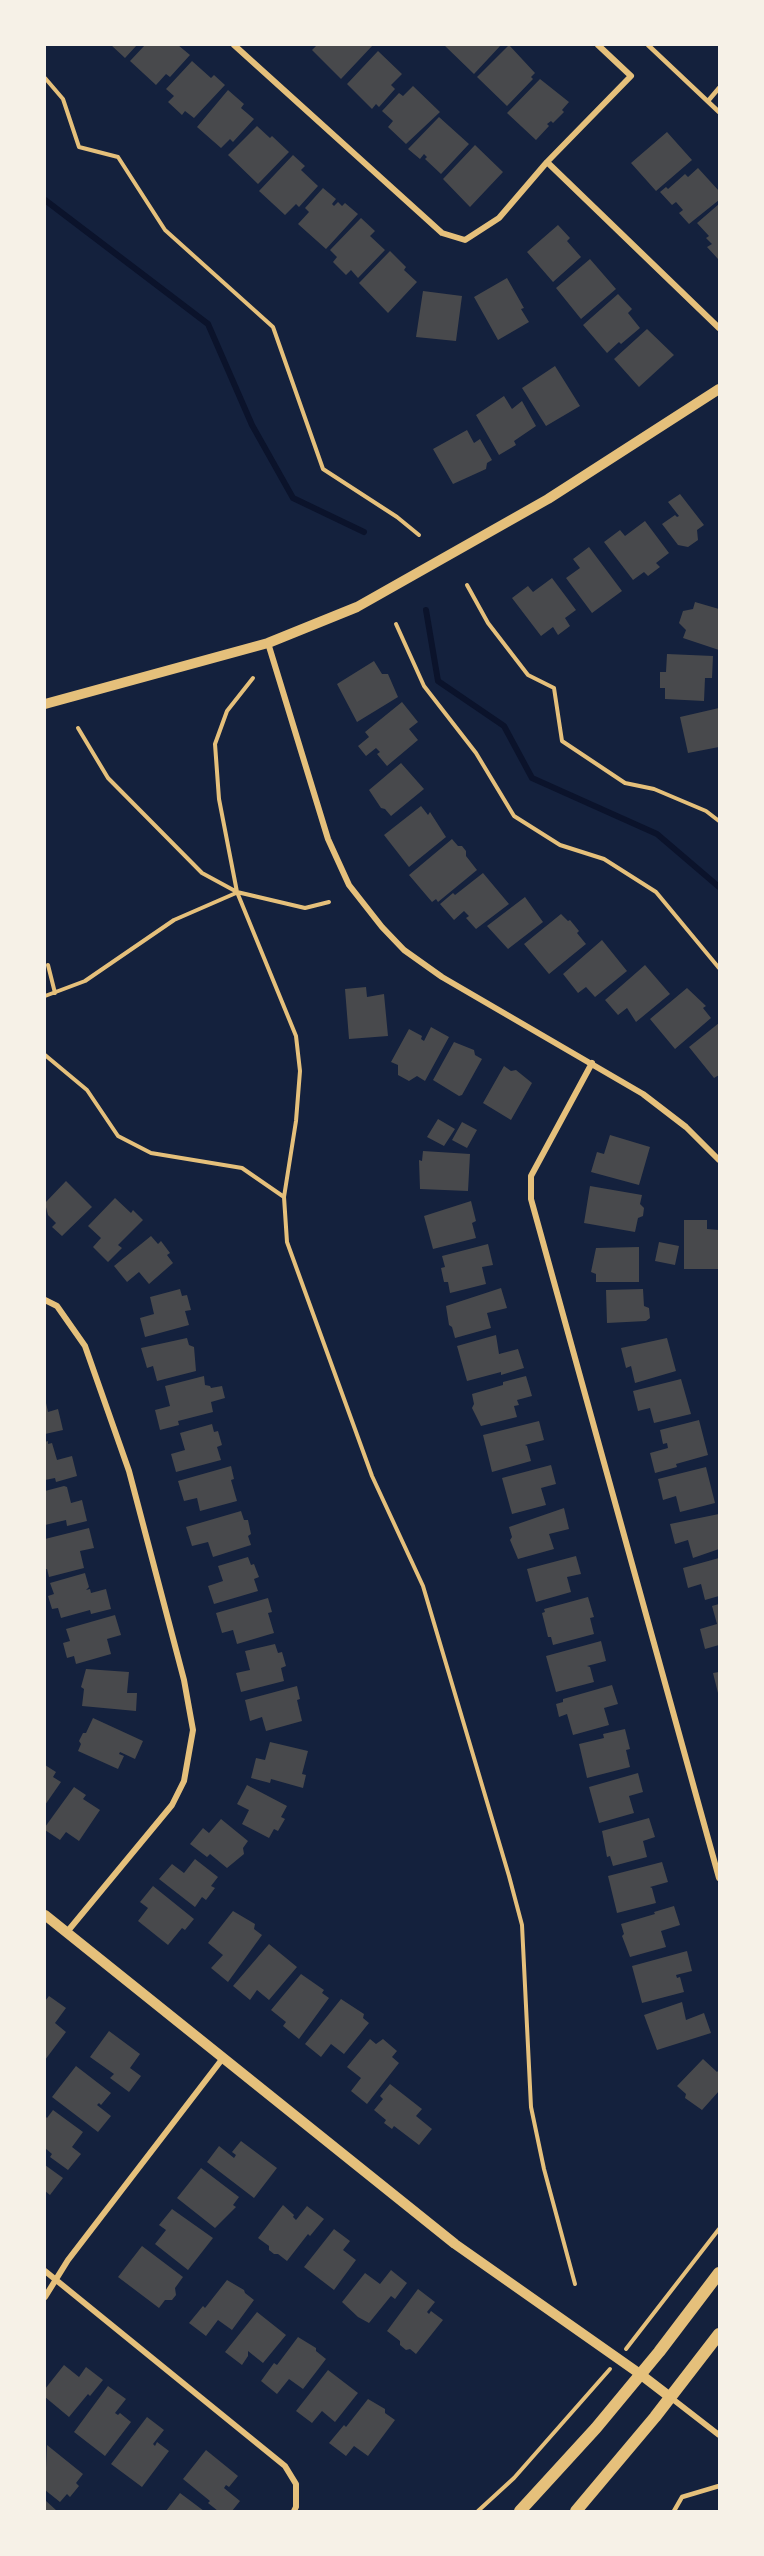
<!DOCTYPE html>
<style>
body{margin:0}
#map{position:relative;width:764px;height:2556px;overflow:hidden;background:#14213d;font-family:"Fira Sans Condensed",sans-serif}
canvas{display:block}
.frame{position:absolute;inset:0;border:46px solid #f6f1e7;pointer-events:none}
</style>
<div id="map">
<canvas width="764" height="2556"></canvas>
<div class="frame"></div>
</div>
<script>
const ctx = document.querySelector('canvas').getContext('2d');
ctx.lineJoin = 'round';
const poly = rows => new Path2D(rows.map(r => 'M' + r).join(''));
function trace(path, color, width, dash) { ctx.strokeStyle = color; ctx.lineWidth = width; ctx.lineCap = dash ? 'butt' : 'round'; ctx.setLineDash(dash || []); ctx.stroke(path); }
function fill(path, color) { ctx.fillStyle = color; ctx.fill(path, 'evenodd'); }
trace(poly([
 [45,200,208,324,252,425,293,498,364,532],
 [426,610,438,681,504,726,532,778,657,834,719,887]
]), '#0b132b', 6);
fill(poly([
 [111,45,137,45,125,58],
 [145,45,178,45,190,55,170,77,166,74,156,85,130,61],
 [317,45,373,45,341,79,312,50],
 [444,45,501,45,474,74],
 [509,45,535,73,531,77,533,79,507,106,477,77],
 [378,51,402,74,391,85,395,89,379,107,376,104,372,109,347,84],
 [192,61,211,78,214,75,225,85,194,118,185,111,182,115,168,102,174,96,166,89],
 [540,79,569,102,562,110,564,112,553,123,551,121,547,124,549,126,536,140,507,113],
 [413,86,440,112,406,144,388,127,393,121,382,111,399,93,403,96],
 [228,90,244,104,241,108,254,119,233,142,230,139,221,148,197,127],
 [439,117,469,144,441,174,425,159,427,157,424,154,420,159,408,149],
 [257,126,270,138,272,136,289,152,258,184,228,155],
 [667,132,692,160,656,191,631,163],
 [475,145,503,172,470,207,443,179],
 [293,155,305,166,301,170,318,186,299,207,296,204,285,215,259,191],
 [698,168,719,191,719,200,689,224,679,213,683,210,676,202,672,205,660,192,666,187,668,189,685,174,688,177],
 [323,188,336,199,332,204,334,206,338,202,342,206,345,203,358,214,326,249,298,224,309,212,305,208],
 [719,204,719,258,718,259,707,247,712,244,706,238,709,236,697,223],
 [361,218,375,231,370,236,385,250,358,278,351,270,346,275,333,262,337,257,330,250],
 [558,225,570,238,567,241,581,257,553,282,527,252],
 [390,251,406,267,404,270,417,282,388,313,359,283],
 [590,259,616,289,581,319,556,288],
 [507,278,524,308,521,309,529,322,498,340,474,297],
 [423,291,462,296,456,341,416,337],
 [618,294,632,309,628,313,640,328,621,344,619,342,607,353,583,325],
 [647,329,674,355,639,387,614,359],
 [555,366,580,406,546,426,522,388],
 [504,396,512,409,522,401,536,426,514,441,516,445,499,455,476,415],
 [467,430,474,443,480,439,492,460,487,463,486,469,453,484,433,449],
 [680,494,704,525,697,530,698,540,688,547,678,545,662,524,675,515,677,517,679,516,668,502],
 [645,521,669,553,656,563,660,567,648,576,644,572,633,580,604,542,620,530,625,536],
 [589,547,622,591,592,613,566,578,580,568,573,559],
 [552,578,576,610,565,618,570,626,558,635,553,627,541,636,512,598,528,586,533,592],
 [695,602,719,609,719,650,683,638,686,630,679,623,683,611,693,609],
 [667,654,713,656,712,678,705,678,704,701,665,699,665,688,660,688,660,672,666,672],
 [374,661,382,674,388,674,398,697,357,722,337,684],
 [402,702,418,722,409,729,418,740,387,766,377,754,380,752,376,748,366,756,358,746,369,737,365,732],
 [719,708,719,747,688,753,680,717],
 [401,763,424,789,391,816,385,809,381,808,369,790],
 [421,806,428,815,430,812,446,837,409,867,384,835],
 [452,839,458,846,462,846,466,851,466,856,477,870,438,902,436,899,432,902,409,875],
 [483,873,509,904,476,929,466,918,469,916,464,911,454,920,440,904,453,893,455,895],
 [525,897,543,922,508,949,487,926],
 [561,914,568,921,570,920,579,931,577,933,586,944,549,974,524,944],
 [602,940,627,971,595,997,586,987,578,993,563,974],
 [645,965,670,994,636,1022,627,1008,618,1015,605,1000],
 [366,987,367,997,384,994,388,1036,349,1039,345,989],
 [687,988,706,1006,703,1008,711,1018,675,1049,650,1019],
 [719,1023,719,1075,714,1078,689,1047],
 [431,1027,449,1037,425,1081,417,1076,409,1081,398,1075,398,1065,391,1062,409,1029,422,1036,421,1039,424,1041],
 [454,1042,474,1050,475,1055,482,1059,462,1095,459,1096,433,1080],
 [504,1066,511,1071,516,1070,532,1083,511,1120,483,1103],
 [438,1119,455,1129,444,1146,427,1137],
 [462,1122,477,1130,467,1148,452,1140],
 [610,1135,650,1147,639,1185,591,1172,597,1152,604,1154],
 [423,1151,470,1154,468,1191,420,1189,419,1160,422,1161],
 [66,1181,92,1207,62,1236,52,1227,56,1223,48,1215,45,1203],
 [590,1186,642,1195,640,1204,644,1208,643,1216,638,1218,635,1232,584,1223],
 [115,1198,131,1213,133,1210,143,1220,118,1245,122,1248,108,1262,93,1247,101,1238,88,1226],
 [471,1201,476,1221,472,1223,476,1238,433,1249,424,1216],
 [684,1220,707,1220,707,1229,719,1230,719,1269,684,1269],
 [151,1236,158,1244,161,1241,170,1253,167,1255,173,1263,149,1284,139,1272,127,1282,114,1266],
 [659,1242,679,1246,675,1265,655,1261],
 [488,1244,493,1265,482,1267,486,1284,450,1293,448,1282,444,1282,441,1268,445,1267,442,1256],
 [639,1247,639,1282,596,1282,596,1274,591,1272,596,1248],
 [501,1288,507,1308,487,1313,491,1328,455,1338,452,1327,449,1325,446,1306],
 [180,1289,182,1296,187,1295,191,1310,185,1311,189,1325,145,1337,140,1318,154,1314,150,1297],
 [643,1289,644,1306,649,1308,650,1318,646,1321,607,1323,606,1290],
 [496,1335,499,1354,518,1349,524,1368,501,1375,501,1372,467,1381,457,1346],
 [187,1338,189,1345,194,1347,196,1371,157,1381,153,1366,147,1368,141,1348],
 [667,1338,676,1371,635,1383,631,1366,626,1368,621,1348],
 [204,1376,205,1385,210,1386,211,1388,222,1386,225,1398,211,1402,213,1412,178,1421,179,1425,160,1430,155,1410,170,1406,165,1386],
 [526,1376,532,1396,517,1400,519,1405,514,1406,517,1417,481,1426,472,1408,474,1404,472,1394,503,1385,503,1382],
 [681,1379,691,1414,654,1423,650,1408,638,1411,633,1391],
 [46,1403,48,1412,58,1409,63,1430,45,1434],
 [699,1420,708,1455,676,1464,677,1467,655,1473,650,1453,668,1448,667,1443,663,1444,660,1430],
 [539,1421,544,1440,525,1445,527,1446,531,1461,492,1472,483,1435],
 [212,1424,214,1432,218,1431,222,1445,217,1447,221,1460,176,1472,171,1454,185,1450,180,1433],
 [48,1441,48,1444,52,1443,57,1460,72,1456,77,1476,56,1482,55,1478,45,1480,45,1442],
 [551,1465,556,1484,541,1488,546,1505,512,1514,502,1478],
 [231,1466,234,1479,231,1480,237,1501,200,1511,197,1498,184,1501,178,1481],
 [706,1467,715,1503,680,1512,676,1496,663,1500,658,1479],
 [64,1486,67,1487,71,1503,82,1500,87,1521,67,1526,66,1520,45,1525,45,1491],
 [564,1508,569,1529,549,1534,554,1549,518,1559,510,1540,512,1537,509,1527],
 [241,1511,244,1520,248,1520,251,1534,248,1536,251,1545,213,1557,208,1542,192,1546,186,1527],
 [719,1514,719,1549,693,1558,688,1540,675,1544,670,1524],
 [89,1528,94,1548,80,1551,84,1568,49,1577,47,1569,45,1569,45,1539],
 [576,1556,581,1574,567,1577,571,1592,536,1602,527,1569],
 [248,1557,251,1565,254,1564,259,1577,254,1579,258,1591,214,1604,208,1586,223,1581,218,1566],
 [719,1558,719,1596,705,1600,701,1584,688,1588,683,1568],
 [85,1573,89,1587,86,1590,90,1589,91,1593,106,1589,111,1609,91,1614,90,1610,61,1618,58,1608,52,1609,48,1596,54,1594,50,1583],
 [588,1597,594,1617,590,1618,594,1634,553,1645,551,1637,548,1637,542,1613,545,1612,544,1609],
 [268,1598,272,1612,268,1613,274,1633,237,1644,233,1630,222,1633,216,1613],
 [719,1604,719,1645,705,1649,700,1629,717,1624,712,1606],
 [115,1615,121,1635,107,1639,111,1654,76,1664,74,1656,67,1658,63,1643,70,1641,66,1629],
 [601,1641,606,1661,587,1666,590,1667,594,1682,556,1692,546,1656],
 [275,1644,278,1653,282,1652,286,1666,281,1668,284,1681,241,1692,236,1673,250,1670,245,1651],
 [86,1669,129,1672,127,1693,137,1693,136,1711,82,1706,84,1689,81,1687],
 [719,1672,719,1693,718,1693,713,1673],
 [612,1685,618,1704,604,1708,609,1725,573,1735,567,1714,559,1717,556,1704,563,1702,563,1699],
 [297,1686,300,1699,297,1700,302,1721,266,1731,262,1717,250,1721,245,1700],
 [93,1718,143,1741,135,1759,120,1752,119,1754,124,1756,118,1769,78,1751,81,1744,79,1741,83,1733,86,1733],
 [625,1729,630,1749,626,1750,630,1767,587,1778,579,1744,604,1738,603,1734],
 [270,1742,308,1751,302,1774,306,1775,303,1788,271,1779,270,1783,251,1778,256,1758,265,1760],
 [45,1765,56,1772,53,1777,61,1782,45,1805],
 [638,1773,643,1792,629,1796,634,1813,599,1823,589,1787],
 [247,1785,287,1806,281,1817,285,1819,278,1831,274,1829,269,1838,242,1824,249,1810,237,1804],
 [74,1787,86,1795,83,1799,100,1810,79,1841,66,1832,60,1840,45,1830,45,1827],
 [649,1818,655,1837,643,1841,647,1857,613,1866,610,1856,607,1857,602,1831],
 [221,1819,248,1841,243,1848,244,1854,227,1868,210,1854,207,1857,190,1844,203,1828,209,1833],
 [195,1859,218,1877,211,1886,215,1888,206,1900,202,1897,195,1907,159,1879,172,1864,184,1873],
 [662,1862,668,1882,650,1887,652,1888,656,1903,617,1913,608,1876],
 [153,1886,194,1919,185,1930,182,1928,168,1945,138,1921,148,1908,140,1902],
 [674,1906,680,1925,661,1931,666,1947,630,1957,622,1936,624,1934,621,1924,655,1914,654,1912],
 [233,1911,255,1924,254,1929,262,1935,228,1982,211,1968,223,1955,208,1943],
 [269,1944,297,1967,269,2000,257,1990,250,2000,233,1986],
 [687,1951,692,1971,676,1975,677,1978,680,1977,684,1992,642,2003,632,1966],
 [301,1974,324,1990,322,1993,329,1998,299,2039,283,2026,286,2022,271,2010],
 [49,1996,66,2008,55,2023,66,2032,45,2060,45,2001],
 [341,1999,364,2014,363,2018,369,2023,344,2054,331,2044,321,2057,305,2044],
 [682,2002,686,2020,704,2013,711,2033,657,2050,644,2015],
 [109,2031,140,2054,130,2068,141,2076,129,2092,110,2078,114,2074,90,2057],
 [370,2039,376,2044,383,2039,397,2051,392,2057,399,2063,367,2104,351,2091,361,2078,347,2067],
 [703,2059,717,2072,719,2070,719,2091,702,2110,685,2098,686,2094,677,2086],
 [76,2066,111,2093,101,2105,99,2103,97,2105,111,2116,98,2132,52,2097],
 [390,2084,422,2109,416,2116,432,2129,419,2145,394,2126,392,2129,384,2123,386,2120,374,2110,383,2099,380,2096],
 [53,2110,83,2132,72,2147,81,2154,68,2170,50,2157,52,2154,45,2148,45,2116,47,2118],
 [241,2141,277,2168,254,2198,207,2162,219,2146,234,2158,236,2155,232,2152],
 [45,2165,63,2178,50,2195,45,2191],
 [201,2168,239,2197,233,2205,236,2207,215,2228,177,2198],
 [283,2205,294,2215,293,2217,296,2220,307,2206,324,2219,310,2236,308,2234,287,2261,278,2254,274,2254,269,2250,269,2246,258,2238],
 [172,2209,213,2238,188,2270,155,2244,166,2230,159,2225],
 [334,2229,350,2241,343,2250,356,2260,334,2290,304,2267],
 [142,2246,183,2277,175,2288,176,2295,172,2300,165,2300,159,2308,118,2277],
 [391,2270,407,2283,395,2299,391,2296,369,2323,358,2317,342,2302,365,2273,380,2284],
 [227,2280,244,2290,245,2293,254,2300,232,2330,218,2320,206,2336,189,2323,203,2306,205,2308],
 [418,2289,435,2302,427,2312,429,2314,431,2311,443,2320,416,2354,410,2349,406,2350,400,2345,400,2341,387,2331],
 [257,2312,286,2335,263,2363,248,2351,248,2356,242,2365,225,2352],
 [298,2337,316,2348,316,2351,326,2359,303,2389,289,2379,277,2394,261,2381,274,2363,277,2365],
 [64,2365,79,2377,86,2367,103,2380,90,2396,88,2394,69,2417,45,2397,45,2389],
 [328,2370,358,2393,335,2422,322,2411,312,2423,296,2411],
 [108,2386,126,2399,115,2413,118,2415,120,2413,131,2422,105,2456,74,2432],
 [368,2399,385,2409,385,2413,395,2420,368,2456,354,2446,346,2456,329,2443,344,2425,346,2427],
 [147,2417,164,2430,153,2444,155,2446,157,2442,169,2451,142,2487,111,2464],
 [47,2445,83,2474,76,2483,79,2486,70,2497,67,2494,60,2502,45,2490],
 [206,2450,238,2476,229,2487,226,2485,224,2488,240,2501,232,2511,218,2511,208,2503,210,2501,183,2479],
 [180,2493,204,2511,166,2511],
 [45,2500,57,2511,45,2511]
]), '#48494c');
trace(poly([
 [45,78,63,99,79,147,118,157,165,230,273,327,323,469,397,517,419,535],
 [467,585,488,623,528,675,554,688,562,741,625,783,654,789,706,811,719,821],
 [396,624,424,686,476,753,514,816,560,845,604,859,656,892,719,968],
 [253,678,227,711,215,744,219,799,237,892,296,1036,300,1071,296,1121,284,1197,287,1242,372,1476,423,1586,509,1876,522,1925,531,2107,544,2169,575,2284],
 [78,728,108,778,202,873,237,892,305,908,329,902],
 [48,965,55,993],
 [45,996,85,981,174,920,236,893],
 [45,1055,87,1090,118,1136,151,1153,242,1168,284,1197],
 [626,2349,719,2229],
 [478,2511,514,2478,610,2369]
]), '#e5c07b', 4);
trace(poly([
 [648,45,719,112],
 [708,101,719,88],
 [674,2511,682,2497,719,2486]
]), '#e5c07b', 4.5);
trace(poly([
 [234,45,442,233,465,240,499,218,547,162,631,76,598,45],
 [547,162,719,328],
 [268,643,328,839,349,885,382,927,404,950,442,977,643,1094,686,1127,719,1160],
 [592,1063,531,1176,531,1199,719,1878],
 [45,1300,57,1306,85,1346,129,1471,184,1680,193,1730,184,1781,172,1805,67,1932],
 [45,2271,285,2466,296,2484,296,2507,294,2511],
 [45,2297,68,2260,223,2058],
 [670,2397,719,2435]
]), '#e5c07b', 6);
trace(poly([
 [45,704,268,643,357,607,548,499,719,389],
 [45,1915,455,2244,640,2374,670,2397]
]), '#e5c07b', 10);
trace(poly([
 [520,2511,596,2428,659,2352,719,2273],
 [576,2511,655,2417,719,2334]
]), '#e5c07b', 12);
</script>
